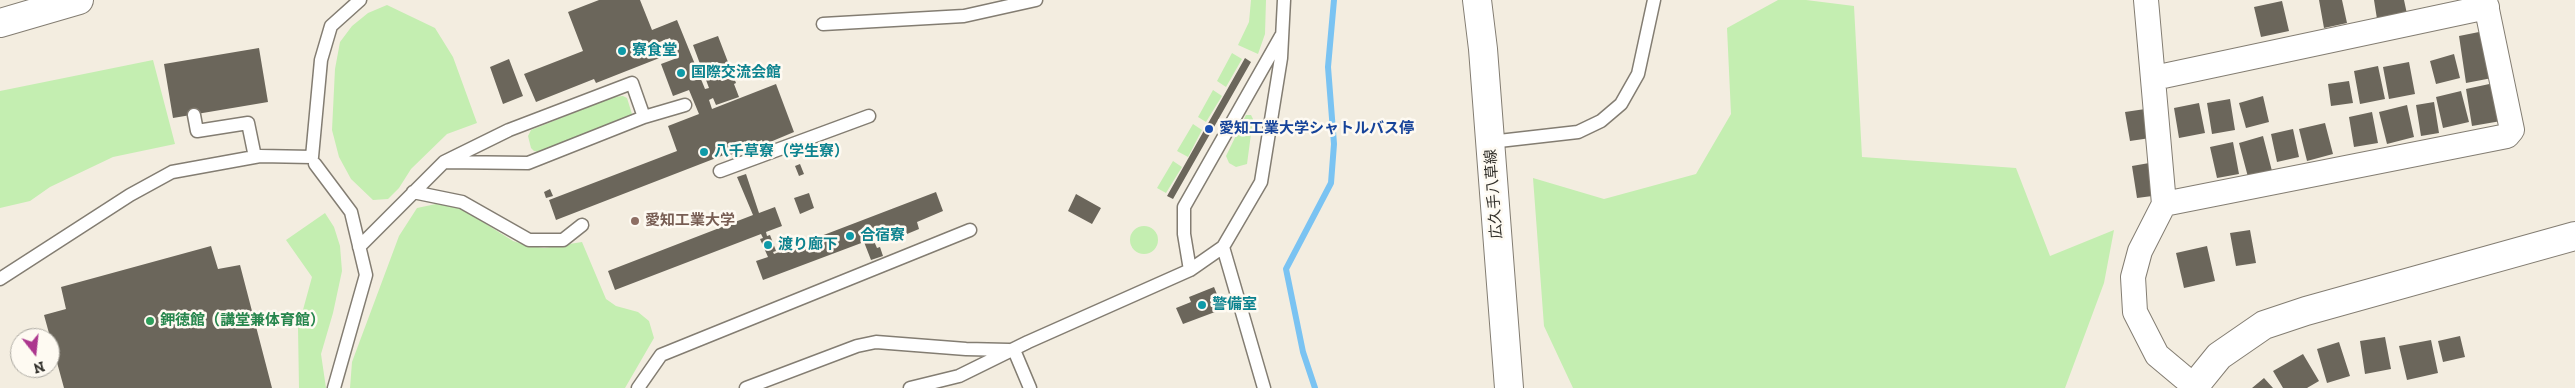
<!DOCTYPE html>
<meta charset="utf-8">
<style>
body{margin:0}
#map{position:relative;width:2575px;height:388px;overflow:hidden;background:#f3ede0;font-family:"Zilla Slab",serif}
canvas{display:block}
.north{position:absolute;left:10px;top:328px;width:50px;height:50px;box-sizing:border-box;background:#fefaf2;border:1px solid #aca9a2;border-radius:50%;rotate:164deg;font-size:14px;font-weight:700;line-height:20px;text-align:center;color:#32302b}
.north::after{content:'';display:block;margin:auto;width:18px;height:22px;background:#ac368e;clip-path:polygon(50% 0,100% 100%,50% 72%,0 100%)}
</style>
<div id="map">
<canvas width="2575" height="388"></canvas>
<div class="north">N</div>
</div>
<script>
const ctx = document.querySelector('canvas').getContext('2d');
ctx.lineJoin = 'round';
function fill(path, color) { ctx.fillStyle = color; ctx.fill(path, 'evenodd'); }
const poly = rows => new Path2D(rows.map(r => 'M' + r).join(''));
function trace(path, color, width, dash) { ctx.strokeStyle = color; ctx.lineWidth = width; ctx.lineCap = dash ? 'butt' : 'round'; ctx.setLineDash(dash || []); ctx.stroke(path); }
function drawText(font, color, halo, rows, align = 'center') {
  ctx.font = font + ' "Zilla Slab","Noto Sans JP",serif'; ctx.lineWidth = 5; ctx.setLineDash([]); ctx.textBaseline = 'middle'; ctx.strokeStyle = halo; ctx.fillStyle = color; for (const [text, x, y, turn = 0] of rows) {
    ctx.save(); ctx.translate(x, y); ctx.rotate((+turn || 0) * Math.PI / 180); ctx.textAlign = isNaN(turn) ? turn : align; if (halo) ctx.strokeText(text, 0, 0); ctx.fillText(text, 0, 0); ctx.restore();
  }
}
fill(poly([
 [1251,0,1266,0,1265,34,1258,54,1238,45,1249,22],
 [1778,0,1806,0,1854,6,1862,157,2016,168,2050,256,2114,230,2104,283,2065,388,1573,388,1544,326,1533,178,1604,199,1696,174,1731,114,1727,28],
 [387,5,435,28,453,57,477,123,447,134,411,169,399,188,388,199,373,200,351,179,339,157,332,130,335,69,340,42,352,26,368,13],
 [1232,53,1242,59,1226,87,1217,81],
 [153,60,175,144,113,157,50,187,30,201,0,208,0,91],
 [1213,90,1222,96,1206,122,1198,117],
 [623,96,627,98,632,114,623,121,539,152,534,151,531,148,528,136,531,130,613,97],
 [1246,115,1251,115,1253,119,1247,164,1236,167,1229,163,1226,156],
 [1193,124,1202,130,1188,157,1177,151],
 [1173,161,1182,167,1166,193,1157,188],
 [436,204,459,207,513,241,526,245,544,248,582,242,606,299,616,306,638,312,649,321,654,338,625,388,350,388,352,362,399,236,417,208],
 [325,213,334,227,340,246,342,271,333,313,321,354,326,388,299,388,298,328,312,277,286,240],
 '1130 240a14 14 0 1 1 28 0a14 14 0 1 1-28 0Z'
]), '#c4eeb1');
trace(poly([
 [1315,388,1303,352,1286,269,1331,183,1334,144,1328,67,1334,0]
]), '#7ac3f2', 6);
fill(poly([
 [599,0,640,0,652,30,677,20,705,89,709,88,693,45,718,36,736,83,734,84,739,97,716,105,713,98,709,100,712,109,776,84,794,132,763,145,762,140,735,151,735,153,730,155,729,153,556,220,549,200,677,151,668,126,699,114,689,90,673,96,661,64,677,58,670,38,657,43,662,57,596,83,594,79,536,102,524,74,583,51,568,12],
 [2319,0,2342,0,2347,23,2324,28],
 [2374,0,2404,0,2407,14,2377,19],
 [2282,1,2289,31,2261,37,2254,7],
 [2484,31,2492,78,2466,83,2459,36],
 [259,48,268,102,173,118,164,64],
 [2454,54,2460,78,2436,84,2430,61],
 [1245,58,1251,62,1173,199,1167,196],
 [509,59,523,96,503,104,490,67],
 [2409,62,2415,94,2389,99,2383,67],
 [2378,66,2385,99,2360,104,2354,71],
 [2349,81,2353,103,2331,106,2328,84],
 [2494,83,2501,121,2472,126,2466,89],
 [2461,91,2469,122,2443,128,2436,97],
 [2263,96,2269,122,2246,128,2239,103],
 [2230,99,2235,130,2212,134,2207,103],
 [2434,102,2439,133,2421,136,2416,105],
 [2199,103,2205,133,2179,138,2174,108],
 [2407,105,2414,137,2387,144,2379,112],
 [2152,108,2157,137,2130,141,2125,112],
 [2372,112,2378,143,2354,147,2349,117],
 [2325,123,2333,154,2307,161,2299,129],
 [2293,129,2299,157,2277,162,2271,134],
 [2263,136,2272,171,2248,177,2239,143],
 [2233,142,2239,174,2217,178,2210,147],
 [2155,162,2160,195,2137,198,2132,166],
 [800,164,804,174,799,176,795,166],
 [746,174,759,213,775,207,782,226,766,232,767,236,770,235,776,251,773,252,774,254,936,192,943,211,917,222,919,229,907,234,903,227,873,239,877,248,880,247,883,256,871,260,864,242,763,280,756,261,768,257,760,239,763,238,761,234,615,290,608,271,753,215,737,177],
 [550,189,553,196,546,198,544,192],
 [809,193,814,208,800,214,794,198],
 [1076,194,1101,208,1092,224,1068,211],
 [2250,230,2256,263,2236,266,2230,233],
 [211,246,218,269,240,265,272,388,64,388,44,315,66,309,61,287],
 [2207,246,2215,281,2184,288,2176,253],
 [1214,287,1223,309,1183,324,1176,308,1191,302,1189,297],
 [2460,336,2465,357,2443,362,2438,341],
 [2385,337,2391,369,2365,374,2360,341],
 [2431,340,2438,373,2407,380,2399,346],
 [2339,342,2350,376,2327,383,2317,349],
 [2303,354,2319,381,2307,388,2283,388,2273,371],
 [2264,378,2273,388,2252,388]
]), '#6b665b');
const lane = poly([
 [823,24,964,16,1036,0],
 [194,115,197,131,248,123,255,157],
 [644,117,685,105],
 [1490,142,1578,132,1601,121,1621,104,1638,74,1654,0],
 [315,164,351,212,366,275,334,388],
 [720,171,869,116],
 [413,192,462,202,529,240,563,240,582,225],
 [359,247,444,162,509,130,632,83,644,117,528,163,444,162],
 [1223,247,1264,388],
 [1190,270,1184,234,1184,207,1281,36],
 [0,279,130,195,172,172,260,156,312,157,321,60,331,26,360,0],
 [1014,350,1030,388],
 [638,388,661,355,970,230],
 [746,388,857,346,876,342,966,349,1009,350],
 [910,388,959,376,1028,342,1190,270,1223,247,1261,182,1281,58,1284,0]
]);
const street = poly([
 [2146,0,2164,204,2140,251,2133,277,2135,312,2157,355,2194,386],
 [2154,78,2487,7],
 [2164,204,2507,136,2512,130,2485,0]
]);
const secondary = poly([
 [1477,0,1483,49,1509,388],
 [0,23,79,0],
 [2193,388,2219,356,2264,325,2306,311,2575,236]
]);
trace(lane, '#837d72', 15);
trace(street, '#837d72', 26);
trace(secondary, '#837d72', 30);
trace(lane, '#fff', 12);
trace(street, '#fff', 24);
trace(secondary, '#fff', 28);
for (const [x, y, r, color] of [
 [622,51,5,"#0f9aa8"],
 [681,73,5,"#0f9aa8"],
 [1209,129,5,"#1a4fb4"],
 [704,152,5,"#0f9aa8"],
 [635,221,5,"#8d6e63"],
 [850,236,5,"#0f9aa8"],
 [768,245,5,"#0f9aa8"],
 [1202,305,5,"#0f9aa8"],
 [150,321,5,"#2e9e5b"]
]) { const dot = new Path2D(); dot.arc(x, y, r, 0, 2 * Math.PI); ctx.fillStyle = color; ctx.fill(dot); trace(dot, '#fefaf2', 2); }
drawText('bold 15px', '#0d838f', '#fefaf2', [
 ["寮食堂",632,51],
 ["国際交流会館",691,73],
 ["八千草寮（学生寮）",714,152],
 ["合宿寮",860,236],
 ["渡り廊下",778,245],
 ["警備室",1212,305]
], 'left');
drawText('bold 15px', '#164399', '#fefaf2', [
 ["愛知工業大学シャトルバス停",1219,129]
], 'left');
drawText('15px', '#32302b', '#fefaf2', [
 ["広久手八草線",1494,194,-94]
]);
drawText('bold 15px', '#785e54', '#fefaf2', [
 ["愛知工業大学",645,221]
], 'left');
drawText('bold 15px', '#27864d', '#fefaf2', [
 ["鉀徳館（講堂兼体育館）",160,321]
], 'left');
</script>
